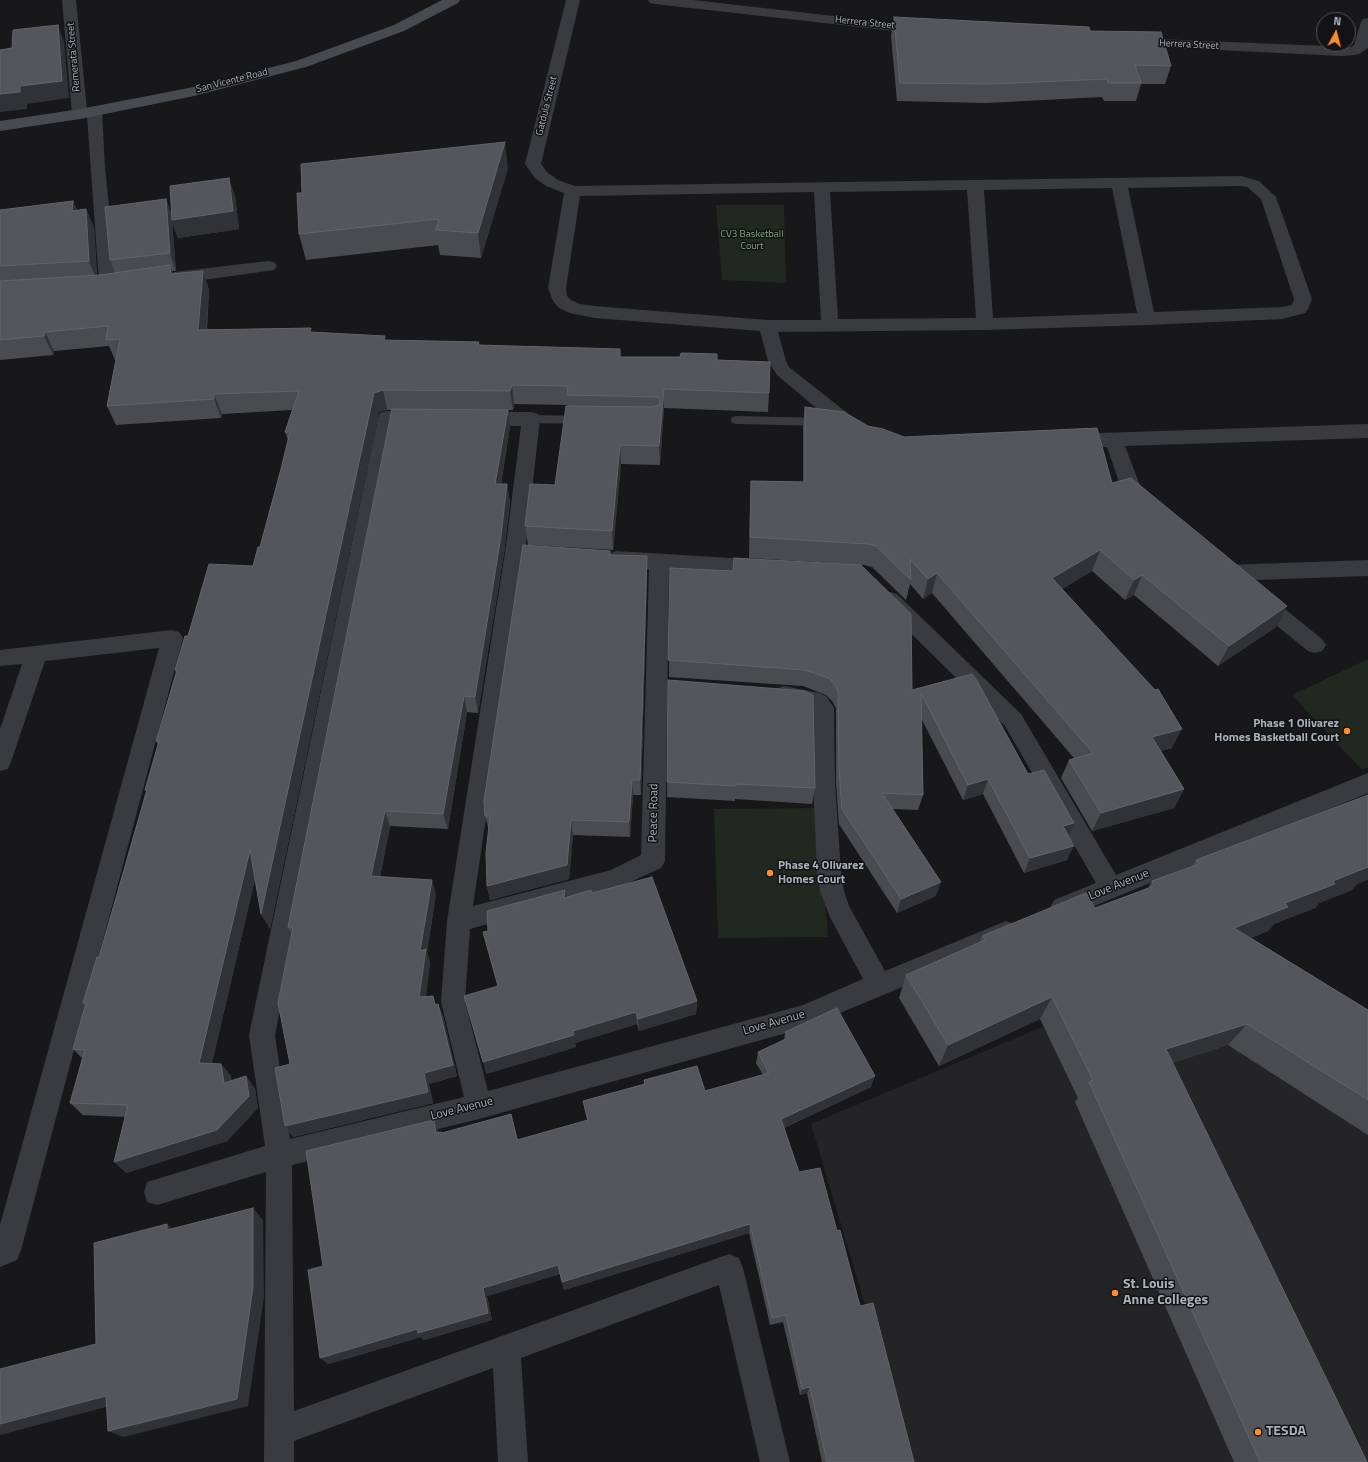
<!DOCTYPE html>
<style>
body{margin:0}
#map{position:relative;width:1368px;height:1462px;overflow:hidden;background:#18181a;font-family:"Titillium Web",sans-serif}
canvas{display:block}
.north{position:absolute;left:1316px;top:12px;width:40px;height:40px;box-sizing:border-box;background:#131315;border:1px solid #4f5357;border-radius:50%;rotate:7deg;font-size:11px;font-weight:700;line-height:16px;text-align:center;color:#aab2ba}
.north::after{content:'';display:block;margin:auto;width:14px;height:18px;background:#f88e32;clip-path:polygon(50% 0,100% 100%,50% 72%,0 100%)}
</style>
<div id="map">
<canvas width="1368" height="1462"></canvas>
<div class="north">N</div>
</div>
<script>
const ctx = document.querySelector('canvas').getContext('2d');
ctx.lineJoin = 'round';
function fill(path, color) { ctx.fillStyle = color; ctx.fill(path, 'evenodd'); }
const poly = rows => new Path2D(rows.map(r => 'M' + r).join(''));
function trace(path, color, width, dash) { ctx.strokeStyle = color; ctx.lineWidth = width; ctx.lineCap = dash ? 'butt' : 'round'; ctx.setLineDash(dash || []); ctx.stroke(path); }
function drawText(font, color, halo, rows, align = 'center') {
  ctx.font = font + ' "Titillium Web",sans-serif'; ctx.lineWidth = 3; ctx.setLineDash([]); ctx.textBaseline = 'middle'; ctx.strokeStyle = halo; ctx.fillStyle = color; for (const [text, x, y, turn = 0] of rows) {
    ctx.save(); ctx.translate(x, y); ctx.rotate((+turn || 0) * Math.PI / 180); ctx.textAlign = isNaN(turn) ? turn : align; if (halo) ctx.strokeText(text, 0, 0); ctx.fillText(text, 0, 0); ctx.restore();
  }
}
fill(poly([
 [1240,944,1368,1026,1368,1462,912,1462,811,1124]
]), '#242427');
fill(poly([
 [716,205,784,205,786,283,722,280],
 [1368,659,1368,767,1362,770,1292,695],
 [818,808,828,937,718,938,714,809]
]), '#20281f');
fill(poly([
 [531,415,584,416,589,417,590,420,589,423,584,424,531,423,526,422,525,419,526,416,531,415],
 [737,416,824,418,829,419,830,422,829,425,824,426,737,424,732,423,731,420,732,417,737,416]
]), '#393b3f');
fill(poly([
 [62,0,76,0,87,110,94,106,99,108,102,111,105,167,117,287,114,291,108,293,92,294,86,292,83,288,86,284,99,282,87,116,80,119,75,117,72,114,62,0],
 [566,0,580,0,541,164,547,172,558,180,575,186,1241,176,1259,181,1276,197,1312,299,1308,309,1305,313,1282,319,1147,325,985,330,778,332,786,361,789,367,860,423,862,428,860,433,853,435,846,433,777,375,768,361,760,331,594,318,570,313,559,308,553,301,548,288,564,193,546,186,535,178,525,164,566,0],
 [1241,186,1247,187,1261,199,1294,299,1292,305,1282,307,1154,312,1128,188,1241,186],
 [1112,188,1137,313,993,318,984,190,1112,188],
 [967,190,976,318,838,319,830,192,967,190],
 [814,192,821,320,768,320,594,306,580,304,571,300,567,296,566,288,580,196,814,192],
 [648,0,693,0,922,26,927,27,929,30,927,33,922,34,655,4,650,3,648,0],
 [1368,18,1368,48,1359,54,1354,55,1342,56,1134,46,1129,45,1127,42,1129,39,1134,38,1351,47,1354,45,1361,22,1363,19,1368,18],
 [268,261,274,262,277,266,274,270,175,284,169,282,166,278,169,274,175,272,268,261],
 [387,411,421,411,428,413,430,418,428,423,421,425,395,425,275,1035,290,1139,464,1097,441,1002,447,921,505,553,521,426,479,426,472,424,470,419,472,414,479,412,531,412,538,414,540,419,525,553,473,906,611,870,641,855,649,569,616,567,609,564,606,559,609,554,616,551,764,560,771,563,774,568,771,573,764,576,669,570,665,861,661,868,615,889,470,929,465,1002,488,1091,803,1005,863,979,830,917,820,891,817,872,813,783,812,710,808,707,776,701,773,695,776,689,784,686,820,693,826,696,834,708,835,783,841,872,844,891,849,906,885,971,1006,921,1015,924,1018,932,1015,940,804,1028,479,1119,292,1165,294,1411,729,1254,739,1258,743,1268,790,1462,760,1462,719,1285,521,1358,528,1462,498,1462,493,1368,294,1441,294,1462,264,1462,266,1172,157,1205,147,1202,144,1192,147,1182,157,1179,265,1146,249,1035,378,418,380,413,387,411],
 [1368,424,1368,438,1125,446,1139,483,1153,504,1150,509,1143,511,1136,509,1120,485,1107,447,1071,448,1064,446,1062,441,1064,436,1071,434,1368,424],
 [1368,560,1368,576,1226,581,1219,579,1216,573,1219,567,1226,565,1368,560],
 [1258,591,1265,593,1322,639,1326,645,1322,651,1315,653,1308,651,1251,605,1248,599,1251,593,1258,591],
 [890,592,897,594,1021,714,1116,875,1368,773,1368,793,1070,916,1062,919,1054,916,1050,908,1054,900,1096,883,1005,726,883,606,880,600,883,594,890,592],
 [172,630,179,632,183,638,21,1250,17,1260,0,1267,0,1225,159,648,45,661,11,762,8,769,0,771,0,729,22,664,0,666,0,650,172,630]
]), '#393b3f');
fill(poly([
 [442,0,460,0,458,3,404,31,306,67,194,96,80,119,0,131,0,121,80,109,194,87,296,61,394,25,442,0]
]), '#474a4f');
fill(poly([
 [894,17,1090,31,1171,66,1165,84,1141,84,1136,101,1104,101,1102,97,986,103,897,101,891,36],
 [508,168,481,258,440,255,438,245,306,260,299,234],
 [235,196,239,229,178,238,172,222,176,271,172,271,173,274,203,271,209,290,207,329,312,333,386,341,479,342,479,345,620,357,717,360,769,393,768,412,664,408,660,465,621,464,613,550,528,545,525,526,555,485,568,405,514,404,513,410,508,410,510,427,501,484,507,484,510,502,504,553,478,713,467,712,448,829,390,826,380,877,436,894,427,952,430,962,426,996,437,1005,438,1004,443,1016,457,1076,429,1084,433,1103,293,1137,285,1126,290,1064,292,934,288,927,392,410,387,410,379,412,270,929,261,914,255,879,212,1063,221,1064,231,1076,231,1081,246,1076,255,1089,258,1108,227,1141,126,1173,125,1117,83,1115,70,1103,82,1058,73,1049,86,1006,83,1003,99,957,146,791,145,790,158,745,156,741,176,673,175,670,188,636,253,566,260,547,281,469,288,440,285,432,292,410,222,414,221,418,116,425,107,406,116,360,115,360,109,346,54,351,53,355,0,360,0,210,73,201,77,210,86,209,94,228,97,275,115,273,110,260,166,199,172,216],
 [805,407,904,437,1112,483,1276,627,1218,666,1134,595,1125,600,1092,571,1062,589,1172,748,1161,751,1184,789,1174,808,1092,831,1061,778,1069,760,1074,758,932,593,923,599,910,584,906,600,872,567,864,565,749,558,750,502,751,481,803,482,803,428],
 [610,551,610,555,647,573,641,795,633,795,630,837,573,835,569,879,490,900,487,886,489,831,485,816],
 [670,568,912,690,972,674,1028,774,1069,836,1067,860,1024,873,983,794,963,800,921,718,923,795,918,810,892,809,936,896,897,913,839,824,836,783,836,708,832,701,826,695,803,686,669,677],
 [668,680,815,788,812,804,735,799,735,801,667,797],
 [1196,860,1357,884,1352,890,1319,903,1315,908,1274,924,1268,931,1251,938,1368,1010,1368,1135,1228,1045,1172,1063,1367,1462,1234,1462,1075,1102,1078,1098,1040,1019,939,1066,899,998,906,975,979,943,982,936,1095,908,1148,888,1152,881,1192,866],
 [592,893,697,1001,696,1014,639,1031,637,1024,575,1043,576,1047,486,1074,498,986,488,931,566,898],
 [785,1032,871,1087,784,1128,799,1172,837,1231,860,1306,914,1462,822,1462,807,1393,800,1395,783,1322,770,1325,749,1233,564,1290,560,1274,487,1296,492,1320,424,1340,421,1337,328,1364,323,1266,438,1131,439,1132,442,1133,511,1114,514,1125,518,1140,587,1120,583,1101,644,1084,644,1080,705,1091,763,1075,756,1063,758,1052,784,1040]
]), '#494b4f');
fill(poly([
 [58,25,64,42,69,98,27,104,27,109,0,112,0,94,20,86],
 [505,142,508,168,481,258,478,233],
 [229,178,235,196,239,229,178,238,172,222,176,271,170,253,166,199,172,217],
 [73,201,81,220,72,211],
 [86,209,94,228,97,281,89,261],
 [170,265,177,285,171,274],
 [203,271,209,290,205,349,198,330],
 [45,332,54,351,53,355,44,336],
 [512,385,514,404,513,410,510,391],
 [664,389,664,408,660,465,659,446],
 [383,390,387,410,379,412,270,929,261,914,374,393],
 [214,394,222,414,221,418,214,399],
 [508,410,510,427,498,501,495,484],
 [620,445,621,464,613,550,612,531],
 [507,484,510,502,504,553,478,713,475,697],
 [1100,550,1092,571,1045,599,1052,578],
 [647,556,647,573,641,795,640,780],
 [937,573,932,593,923,599,928,579],
 [1142,575,1134,595,1125,600,1134,580],
 [1287,606,1276,627,1218,666,1229,646],
 [464,696,467,712,448,829,443,814],
 [1182,729,1172,748,1143,756,1152,737],
 [988,779,983,794,963,800,968,785],
 [632,780,633,795,630,837,629,822],
 [1184,789,1174,808,1092,831,1101,813],
 [385,811,390,826,377,891,371,876],
 [571,820,573,835,569,879,490,900,487,886],
 [1074,823,1068,838,1063,826],
 [1074,846,1067,860,1024,873,1030,858],
 [250,850,258,866,209,1075,199,1063],
 [1368,865,1368,880,1357,884,1352,890,1319,903,1315,908,1274,924,1268,931,1216,952,1234,928,1285,903],
 [432,880,436,894,427,952,430,962,424,1009,419,997,420,951],
 [941,882,936,896,897,913,901,899],
 [565,890,567,904,564,898],
 [1052,997,1040,1019,939,1066,948,1045],
 [697,1001,696,1014,639,1031,638,1019],
 [438,1004,443,1016,457,1076,429,1084,433,1103,293,1137,285,1126,424,1073],
 [636,1012,637,1024,575,1043,576,1047,486,1074,483,1062,573,1031],
 [1247,1024,1228,1045,1149,1070,1166,1049],
 [221,1064,231,1076,234,1095,224,1083],
 [246,1076,255,1089,258,1108,227,1141,126,1173,114,1162],
 [875,1076,871,1087,779,1130,781,1119],
 [511,1114,514,1125,520,1151,517,1140],
 [434,1120,438,1131,441,1144,436,1133],
 [253,1208,263,1220,264,1297,248,1406,123,1437,108,1431],
 [167,1224,179,1235,167,1230],
 [750,1224,749,1233,564,1290,562,1282],
 [558,1265,560,1274,487,1296,492,1320,424,1340,421,1337,328,1364,320,1358,483,1288],
 [810,1387,807,1393,800,1395,802,1389],
 [106,1396,121,1403,0,1435,0,1424]
]), '#313235');
const building = poly([
 [894,17,1089,27,1090,31,1161,32,1171,66,1135,65,1141,83,1108,83,1107,79,989,84,900,83,894,17],
 [58,25,62,81,20,86,20,92,0,94,0,50,12,48,13,30,58,25],
 [505,142,478,233,436,230,439,219,299,234,297,193,302,193,301,164,505,142],
 [229,178,233,211,172,220,170,186,229,178],
 [166,199,170,253,110,260,105,207,166,199],
 [73,201,72,211,86,209,89,261,0,266,0,210,73,201],
 [170,265,171,274,203,271,198,330,311,328,310,332,385,336,384,340,479,342,478,345,620,349,620,357,680,357,681,353,717,354,717,360,770,362,769,393,664,389,659,446,620,445,612,531,525,526,530,484,555,485,566,406,652,407,659,405,660,401,658,397,567,395,568,386,512,385,510,391,383,390,374,393,261,914,250,850,199,1063,221,1064,224,1083,246,1076,249,1096,217,1130,114,1162,128,1105,70,1103,85,1050,73,1049,86,1003,83,1003,97,957,99,957,147,790,145,790,159,741,156,741,177,670,175,670,185,636,188,636,209,564,253,566,258,547,260,547,281,469,290,432,285,432,299,391,214,394,214,399,107,406,120,339,106,340,108,326,45,332,44,336,0,340,0,281,100,275,170,265],
 [805,407,844,412,868,426,883,429,904,437,1097,428,1112,483,1131,478,1287,606,1229,646,1142,575,1134,580,1100,550,1052,578,1155,690,1158,689,1182,729,1152,737,1184,789,1101,813,1069,760,1093,753,937,573,928,579,910,559,911,580,876,546,868,544,750,537,751,481,805,482,805,407],
 [392,409,508,410,495,484,507,484,501,536,475,697,464,696,443,814,385,811,371,876,432,880,420,951,426,949,419,997,433,996,435,1005,438,1004,453,1065,424,1073,428,1092,285,1126,275,1068,290,1064,278,1003,293,927,288,927,392,409],
 [523,545,610,551,610,555,647,556,640,780,632,780,629,822,571,820,567,865,487,886,486,853,490,816,485,816,484,801,523,545],
 [734,558,861,565,911,614,912,690,972,674,976,679,1028,774,1044,770,1074,823,1063,826,1074,846,1030,858,988,779,968,785,921,693,923,795,882,793,941,882,901,899,842,809,839,768,838,692,835,685,829,678,805,670,668,660,670,568,733,571,734,558],
 [668,680,805,691,813,695,815,788,736,784,736,786,667,782,668,680],
 [1368,795,1368,867,1333,881,1335,884,1285,903,1288,907,1234,928,1368,1010,1368,1100,1247,1024,1166,1049,1367,1462,1260,1462,1089,1082,1093,1080,1052,997,948,1045,906,975,985,940,982,936,1086,893,1095,908,1154,886,1152,881,1199,864,1196,860,1368,795],
 [652,877,697,1001,638,1019,636,1012,573,1031,574,1035,483,1062,464,996,498,986,483,932,488,931,487,911,565,890,564,898,591,890,592,893,652,877],
 [837,1008,875,1076,781,1119,799,1172,820,1168,837,1231,840,1230,860,1306,873,1303,914,1462,827,1462,810,1387,802,1389,786,1315,772,1318,750,1224,562,1282,558,1265,483,1288,488,1313,418,1333,417,1329,320,1358,308,1270,323,1266,306,1151,434,1120,436,1133,441,1132,442,1133,511,1114,517,1140,588,1120,583,1101,645,1084,644,1080,697,1066,705,1091,769,1073,758,1052,788,1038,785,1032,837,1008],
 [253,1208,253,1287,237,1399,108,1431,106,1396,0,1424,0,1369,96,1344,94,1243,167,1224,167,1230,253,1208]
]);
fill(building, '#54565b');
trace(building, '#61646a', 1);
for (const [x, y, r, color] of [
 [1347,731,4,"#f88e32"],
 [770,873,4,"#f88e32"],
 [1115,1293,4,"#f88e32"],
 [1258,1432,4,"#f88e32"]
]) { const dot = new Path2D(); dot.arc(x, y, r, 0, 2 * Math.PI); ctx.fillStyle = color; ctx.fill(dot); trace(dot, '#131315', 1.5); }
drawText('10px', '#aab2ba', '#131315', [
 ["Herrera Street",865,23,6],
 ["Herrera Street",1189,45,3],
 ["Remerata Street",74,57,-95],
 ["San Vicente Road",232,81,-14],
 ["Gatdula Street",547,106,-76]
]);
drawText('10px', '#85a680', '#131315', [
 ["CV3 Basketball",752,235],
 ["Court",752,247]
]);
drawText('bold 12px', '#aab2ba', '#131315', [
 ["Phase 1 Olivarez",1339,724],
 ["Homes Basketball Court",1339,738],
 ["Phase 4 Olivarez",778,866,"left"],
 ["Homes Court",778,880,"left"]
], 'right');
drawText('12px', '#aab2ba', '#131315', [
 ["Peace Road",654,813,-89],
 ["Love Avenue",1119,885,-22],
 ["Love Avenue",774,1023,-16],
 ["Love Avenue",462,1109,-14]
]);
drawText('bold 14px', '#aab2ba', '#131315', [
 ["St. Louis",1123,1285],
 ["Anne Colleges",1123,1301],
 ["TESDA",1266,1432]
], 'left');
</script>
